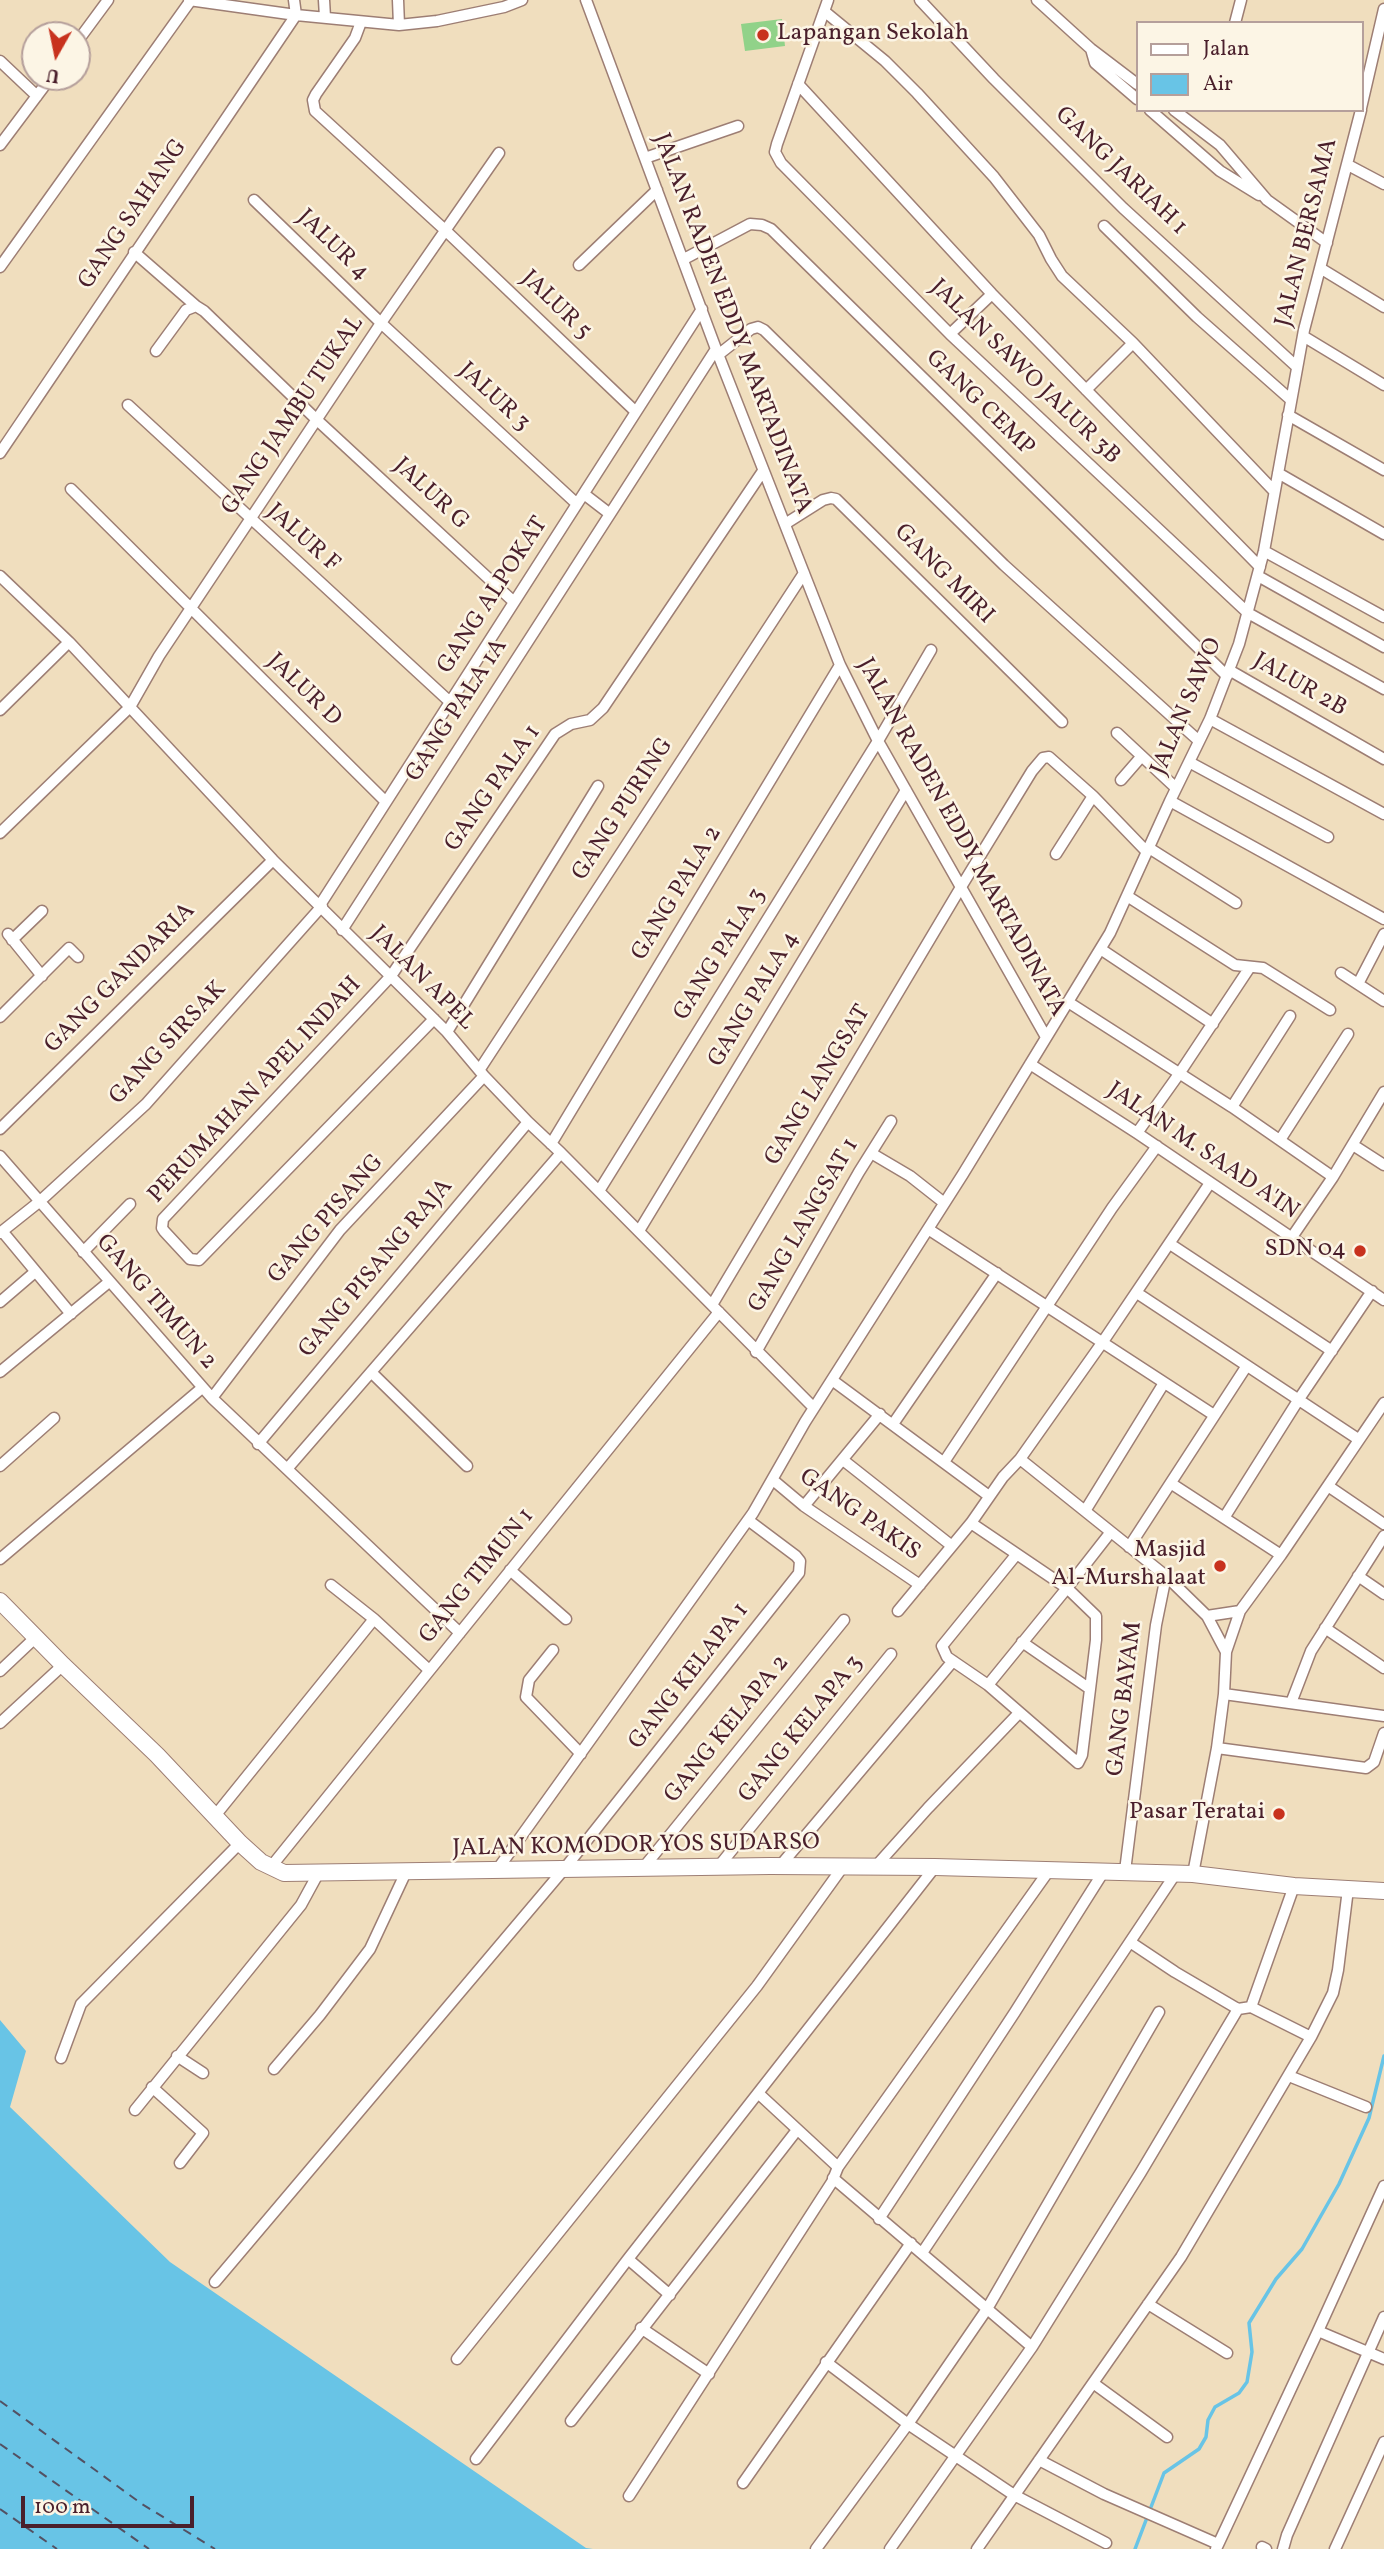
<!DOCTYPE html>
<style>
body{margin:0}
#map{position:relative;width:1384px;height:2549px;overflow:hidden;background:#f0debe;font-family:Vollkorn,serif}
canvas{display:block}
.legend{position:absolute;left:1136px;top:21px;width:228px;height:91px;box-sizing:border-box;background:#fcf5e5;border:2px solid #b59f9b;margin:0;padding:9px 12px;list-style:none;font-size:21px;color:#4a1f2b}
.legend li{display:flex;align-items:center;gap:14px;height:35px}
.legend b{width:35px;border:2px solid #b59f9b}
.north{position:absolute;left:21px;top:21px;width:70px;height:70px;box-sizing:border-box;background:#fcf5e5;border:2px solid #b59f9b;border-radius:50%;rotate:189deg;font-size:19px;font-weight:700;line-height:28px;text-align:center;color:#4a1f2b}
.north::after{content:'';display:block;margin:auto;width:24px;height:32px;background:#c8321e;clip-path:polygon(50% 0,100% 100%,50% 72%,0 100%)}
.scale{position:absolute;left:21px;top:2496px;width:173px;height:32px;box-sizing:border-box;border:4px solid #4a1f2b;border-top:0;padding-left:9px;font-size:21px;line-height:24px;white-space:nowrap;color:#4a1f2b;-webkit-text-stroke:5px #fcf5e5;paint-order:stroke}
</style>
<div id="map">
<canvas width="1384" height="2549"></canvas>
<ul class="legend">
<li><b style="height:9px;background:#fff"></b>Jalan</li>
<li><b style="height:19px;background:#68c4e6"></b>Air</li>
</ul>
<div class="north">U</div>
<div class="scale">100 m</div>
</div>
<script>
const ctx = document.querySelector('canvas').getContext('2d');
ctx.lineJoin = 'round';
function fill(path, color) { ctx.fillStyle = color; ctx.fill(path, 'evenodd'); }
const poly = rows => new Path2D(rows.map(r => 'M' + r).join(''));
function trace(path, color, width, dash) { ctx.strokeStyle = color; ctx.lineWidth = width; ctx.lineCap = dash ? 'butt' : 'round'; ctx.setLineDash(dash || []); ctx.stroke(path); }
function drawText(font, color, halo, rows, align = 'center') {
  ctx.font = font + ' Vollkorn,serif'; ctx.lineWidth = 5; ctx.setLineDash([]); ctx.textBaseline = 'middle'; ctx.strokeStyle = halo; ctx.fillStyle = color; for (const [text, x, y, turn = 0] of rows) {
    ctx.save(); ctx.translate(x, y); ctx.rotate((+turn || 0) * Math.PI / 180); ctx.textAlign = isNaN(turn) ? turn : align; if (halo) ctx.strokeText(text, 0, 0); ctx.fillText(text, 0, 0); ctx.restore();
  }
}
fill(poly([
 [782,19,785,46,745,51,741,24]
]), '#91d289');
fill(poly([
 [0,2020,26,2051,10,2107,170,2262,586,2548,593,2549,0,2549]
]), '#68c4e6');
trace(poly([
 [1135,2549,1164,2473,1199,2449,1206,2437,1208,2420,1215,2407,1239,2393,1247,2382,1252,2352,1249,2323,1276,2279,1302,2249,1339,2184,1369,2118,1384,2056]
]), '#68c4e6', 3.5);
trace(poly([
 [0,2401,142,2504,215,2549],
 [0,2444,149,2549],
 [0,2509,57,2549]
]), '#535163', 2, [9, 7]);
const street = poly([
 [189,0,296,15,399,25,437,21,504,7,522,0],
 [324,0,325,17],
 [398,0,399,25],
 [586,0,716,349,840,665,878,741,1046,1037],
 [828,0,777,144,775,152,781,163,950,334,1248,613,1384,689],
 [920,0,994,79,1123,208,1297,367],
 [1037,0,1091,49,1137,84],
 [824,11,885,61,917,93,994,177,1039,235,1051,259,1062,276,1133,343,1274,491],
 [361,22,355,38,316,94,313,100,315,111,445,230,636,412],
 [1235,23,1241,0],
 [77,42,108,0],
 [1091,49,1095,63,1137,99],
 [0,61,37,96],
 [798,84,992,294,1260,567],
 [1361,108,1384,9],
 [1150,110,1220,171,1259,195],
 [1174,110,1220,145,1267,200,1327,243],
 [0,145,51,77],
 [645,158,738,126],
 [1348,165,1384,184],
 [254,200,381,323,577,504],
 [1104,226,1197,317,1291,400],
 [134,252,196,306],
 [684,259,750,224,762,225,771,229,1227,676],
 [579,265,657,190],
 [0,267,191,0],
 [1320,268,1384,307],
 [950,334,992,294],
 [1303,336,1384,385],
 [156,351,186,310,196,306,204,311,317,420,514,602],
 [718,355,751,329,758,327,764,330,1004,565,1199,741],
 [1086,390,1133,343],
 [128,405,450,702],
 [1288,415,1384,470],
 [0,453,296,15,294,0],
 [1278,473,1384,534],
 [71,489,386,802],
 [584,494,610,514,716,349],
 [785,524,823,500,831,498,836,499,1062,722],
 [1264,551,1384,617],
 [0,576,69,642,273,860,447,1032,484,1076,528,1122,561,1153,814,1408],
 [1258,576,1384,647],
 [1229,670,1384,759],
 [0,710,69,642],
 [1210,719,1384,814],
 [1117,733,1176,788],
 [1189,762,1328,837],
 [1121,780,1141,757],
 [1170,801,1384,919],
 [0,833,130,707,159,656,381,323,499,153],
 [1149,848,1236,903],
 [1056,854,1093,796],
 [1127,896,1235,965,1263,968,1330,1010],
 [320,905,702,309],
 [342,930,610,514],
 [8,934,42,976],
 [12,940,42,911],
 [1102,950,1213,1024],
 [1341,973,1384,1001],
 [1358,984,1384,934],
 [1068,1002,1232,1107,1333,1177],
 [0,1017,69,948,78,957],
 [434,1019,199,1260,190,1259,164,1231,162,1228,163,1219,391,976,555,734,571,724,590,720,603,708,763,471],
 [447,1032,598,786],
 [1030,1064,1137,1133,1384,1300],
 [480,1069,804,573],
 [1232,1107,1290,1016],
 [0,1129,273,860],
 [1137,1133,1179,1074,1250,967],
 [1280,1140,1348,1034],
 [551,1144,840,665],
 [1353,1145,1384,1165],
 [871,1153,910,1176,943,1202],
 [0,1156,212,1398,460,1633],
 [599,1191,878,741,931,650],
 [928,1229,1214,1415],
 [2,1231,71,1314],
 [639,1231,906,790],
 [0,1233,39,1202,146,1104,322,906],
 [1292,1237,1333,1177,1384,1092],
 [1170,1244,1332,1351],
 [83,1252,130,1204],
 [1137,1293,1358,1439],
 [0,1302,35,1272],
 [712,1305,961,887,1032,771,1043,758,1049,757,1093,796,1147,852],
 [756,1352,859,1172,891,1121],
 [0,1372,109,1282],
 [371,1372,467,1466],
 [832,1380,989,1496],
 [212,1398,340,1230,484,1076],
 [893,1424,997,1273],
 [258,1444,528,1122],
 [1020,1459,1166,1576,1207,1616,1226,1652],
 [843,1460,952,1546],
 [944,1462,1112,1208,1157,1146],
 [0,1466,54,1418],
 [287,1469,561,1153],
 [773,1480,804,1506,920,1585],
 [1172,1484,1281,1555],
 [1328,1486,1384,1524],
 [804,1506,880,1414],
 [1085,1511,1164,1383],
 [1224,1518,1299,1399,1372,1291],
 [971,1523,1067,1588,1096,1616,1096,1640,1082,1755,1078,1763,988,1685,1067,1588,1110,1533],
 [1129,1547,1246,1367],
 [0,1559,202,1388],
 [510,1570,566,1619],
 [1358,1576,1384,1594],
 [331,1585,374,1619,429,1670],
 [898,1611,971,1523,1003,1477,1020,1459,1102,1343,1210,1183],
 [1207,1616,1240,1611],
 [1325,1628,1384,1668],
 [1022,1642,1090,1689],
 [553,1650,529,1680,526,1697,581,1754],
 [0,1671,36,1637],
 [988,1685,947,1657,942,1646,1016,1555],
 [1224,1694,1384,1716],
 [1291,1703,1311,1651,1384,1536],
 [0,1723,63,1665],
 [1217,1748,1366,1768,1374,1762,1384,1733],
 [214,1817,374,1619],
 [719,1866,891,1654],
 [780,1866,953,1661],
 [876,1866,928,1808,1019,1713],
 [644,1867,844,1620],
 [270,1868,719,1312],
 [497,1870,753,1513,805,1422,963,1174,1110,933,1170,801,1210,719,1239,644,1264,551,1304,330,1361,110],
 [1125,1871,1156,1625,1166,1576],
 [1193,1874,1217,1748,1224,1694,1226,1652,1240,1611,1281,1555,1384,1403],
 [1130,1942,1175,1972,1238,2009],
 [1251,2007,1311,2037],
 [177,2056,203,2073],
 [61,2058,81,2004,240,1843],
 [274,2069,320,2015,370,1949,406,1872],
 [1289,2076,1366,2107],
 [152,2087,203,2133,180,2163],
 [758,2093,838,2167],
 [135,2110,301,1905,319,1872],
 [833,2178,1032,2347],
 [879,2219,1015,2012,1104,1871],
 [922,2253,1176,1873],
 [628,2259,670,2295],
 [215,2282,565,1868,799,1573,800,1561,796,1556,748,1520],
 [1148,2304,1227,2353],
 [641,2328,709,2374],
 [1318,2331,1384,2186],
 [457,2359,757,1986,842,1868],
 [826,2362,908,2424,1014,2495,1106,2543],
 [1093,2383,1167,2437],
 [571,2421,797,2130],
 [476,2459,628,2259,935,1867],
 [1039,2460,1104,2494,1218,2544],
 [743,2483,911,2243],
 [629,2496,832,2182,838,2167,1050,1869],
 [1262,2547,1266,2549],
 [816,2549,908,2424,987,2309,1159,2012],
 [890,2549,1032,2347,1141,2172,1238,2009,1251,2007,1294,1886],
 [977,2549,1181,2257,1311,2037,1333,1993,1338,1970,1348,1889],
 [1216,2549,1318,2331,1384,2359],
 [1283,2549,1287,2535,1384,2317],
 [1335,2549,1384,2442]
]);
const secondary = poly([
 [0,1601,63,1665,157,1755,240,1843,261,1862,284,1873,770,1866,935,1867,1193,1874,1294,1886,1384,1891]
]);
trace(street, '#9d7e74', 13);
trace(secondary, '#9d7e74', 18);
trace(street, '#fff', 10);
trace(secondary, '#fff', 16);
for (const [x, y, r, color] of [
 [763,35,7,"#c8321e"],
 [1360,1251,7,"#c8321e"],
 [1220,1566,7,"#c8321e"],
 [1279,1814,7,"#c8321e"]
]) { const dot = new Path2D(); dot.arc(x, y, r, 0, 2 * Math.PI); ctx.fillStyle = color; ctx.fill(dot); trace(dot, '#fcf5e5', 2.5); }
drawText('24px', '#4a1f2b', '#fcf5e5', [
 ["Lapangan Sekolah",777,35,"left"],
 ["SDN 04",1346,1251],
 ["Masjid",1206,1552],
 ["Al-Murshalaat",1206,1580],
 ["Pasar Teratai",1265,1814]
], 'right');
drawText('24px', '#4a1f2b', '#fcf5e5', [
 ["GANG JARIAH 1",1120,172,44],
 ["GANG SAHANG",134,215,-56],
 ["JALAN BERSAMA",1308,233,-76],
 ["JALUR 4",332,246,44],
 ["JALUR 5",555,306,44],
 ["JALAN RADEN EDDY MARTADINATA",731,324,69],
 ["JALAN SAWO JALUR 3B",1024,373,44],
 ["JALUR 3",493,398,43],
 ["GANG CEMP",979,404,44],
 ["GANG JAMBU TUKAL",294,416,-56],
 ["JALUR G",430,495,43],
 ["JALUR F",302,539,42],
 ["GANG MIRI",943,575,45],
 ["GANG ALPOKAT",494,596,-57],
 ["JALUR 2B",1299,686,30],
 ["JALUR D",303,691,44],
 ["JALAN SAWO",1188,707,-67],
 ["GANG PALA 1A",458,711,-57],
 ["GANG PALA 1",494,789,-55],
 ["GANG PURING",624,810,-57],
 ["JALAN RADEN EDDY MARTADINATA",960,838,61],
 ["GANG PALA 2",678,894,-59],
 ["GANG PALA 3",721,955,-58],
 ["GANG GANDARIA",121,979,-45],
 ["JALAN APEL",421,979,45],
 ["GANG PALA 4",755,1000,-59],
 ["GANG SIRSAK",169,1044,-47],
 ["GANG LANGSAT",819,1086,-59],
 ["PERUMAHAN APEL INDAH",256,1091,-47],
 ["JALAN M. SAAD A'IN",1202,1152,34],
 ["GANG PISANG",327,1220,-49],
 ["GANG LANGSAT 1",805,1226,-60],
 ["GANG PISANG RAJA",377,1269,-50],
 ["GANG TIMUN 2",155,1303,49],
 ["GANG PAKIS",859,1516,35],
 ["GANG TIMUN 1",478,1577,-51],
 ["GANG KELAPA 1",690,1677,-52],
 ["GANG BAYAM",1126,1699,-83],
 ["GANG KELAPA 2",728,1730,-51],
 ["GANG KELAPA 3",802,1730,-51],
 ["JALAN KOMODOR YOS SUDARSO",636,1847,-1]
]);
</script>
